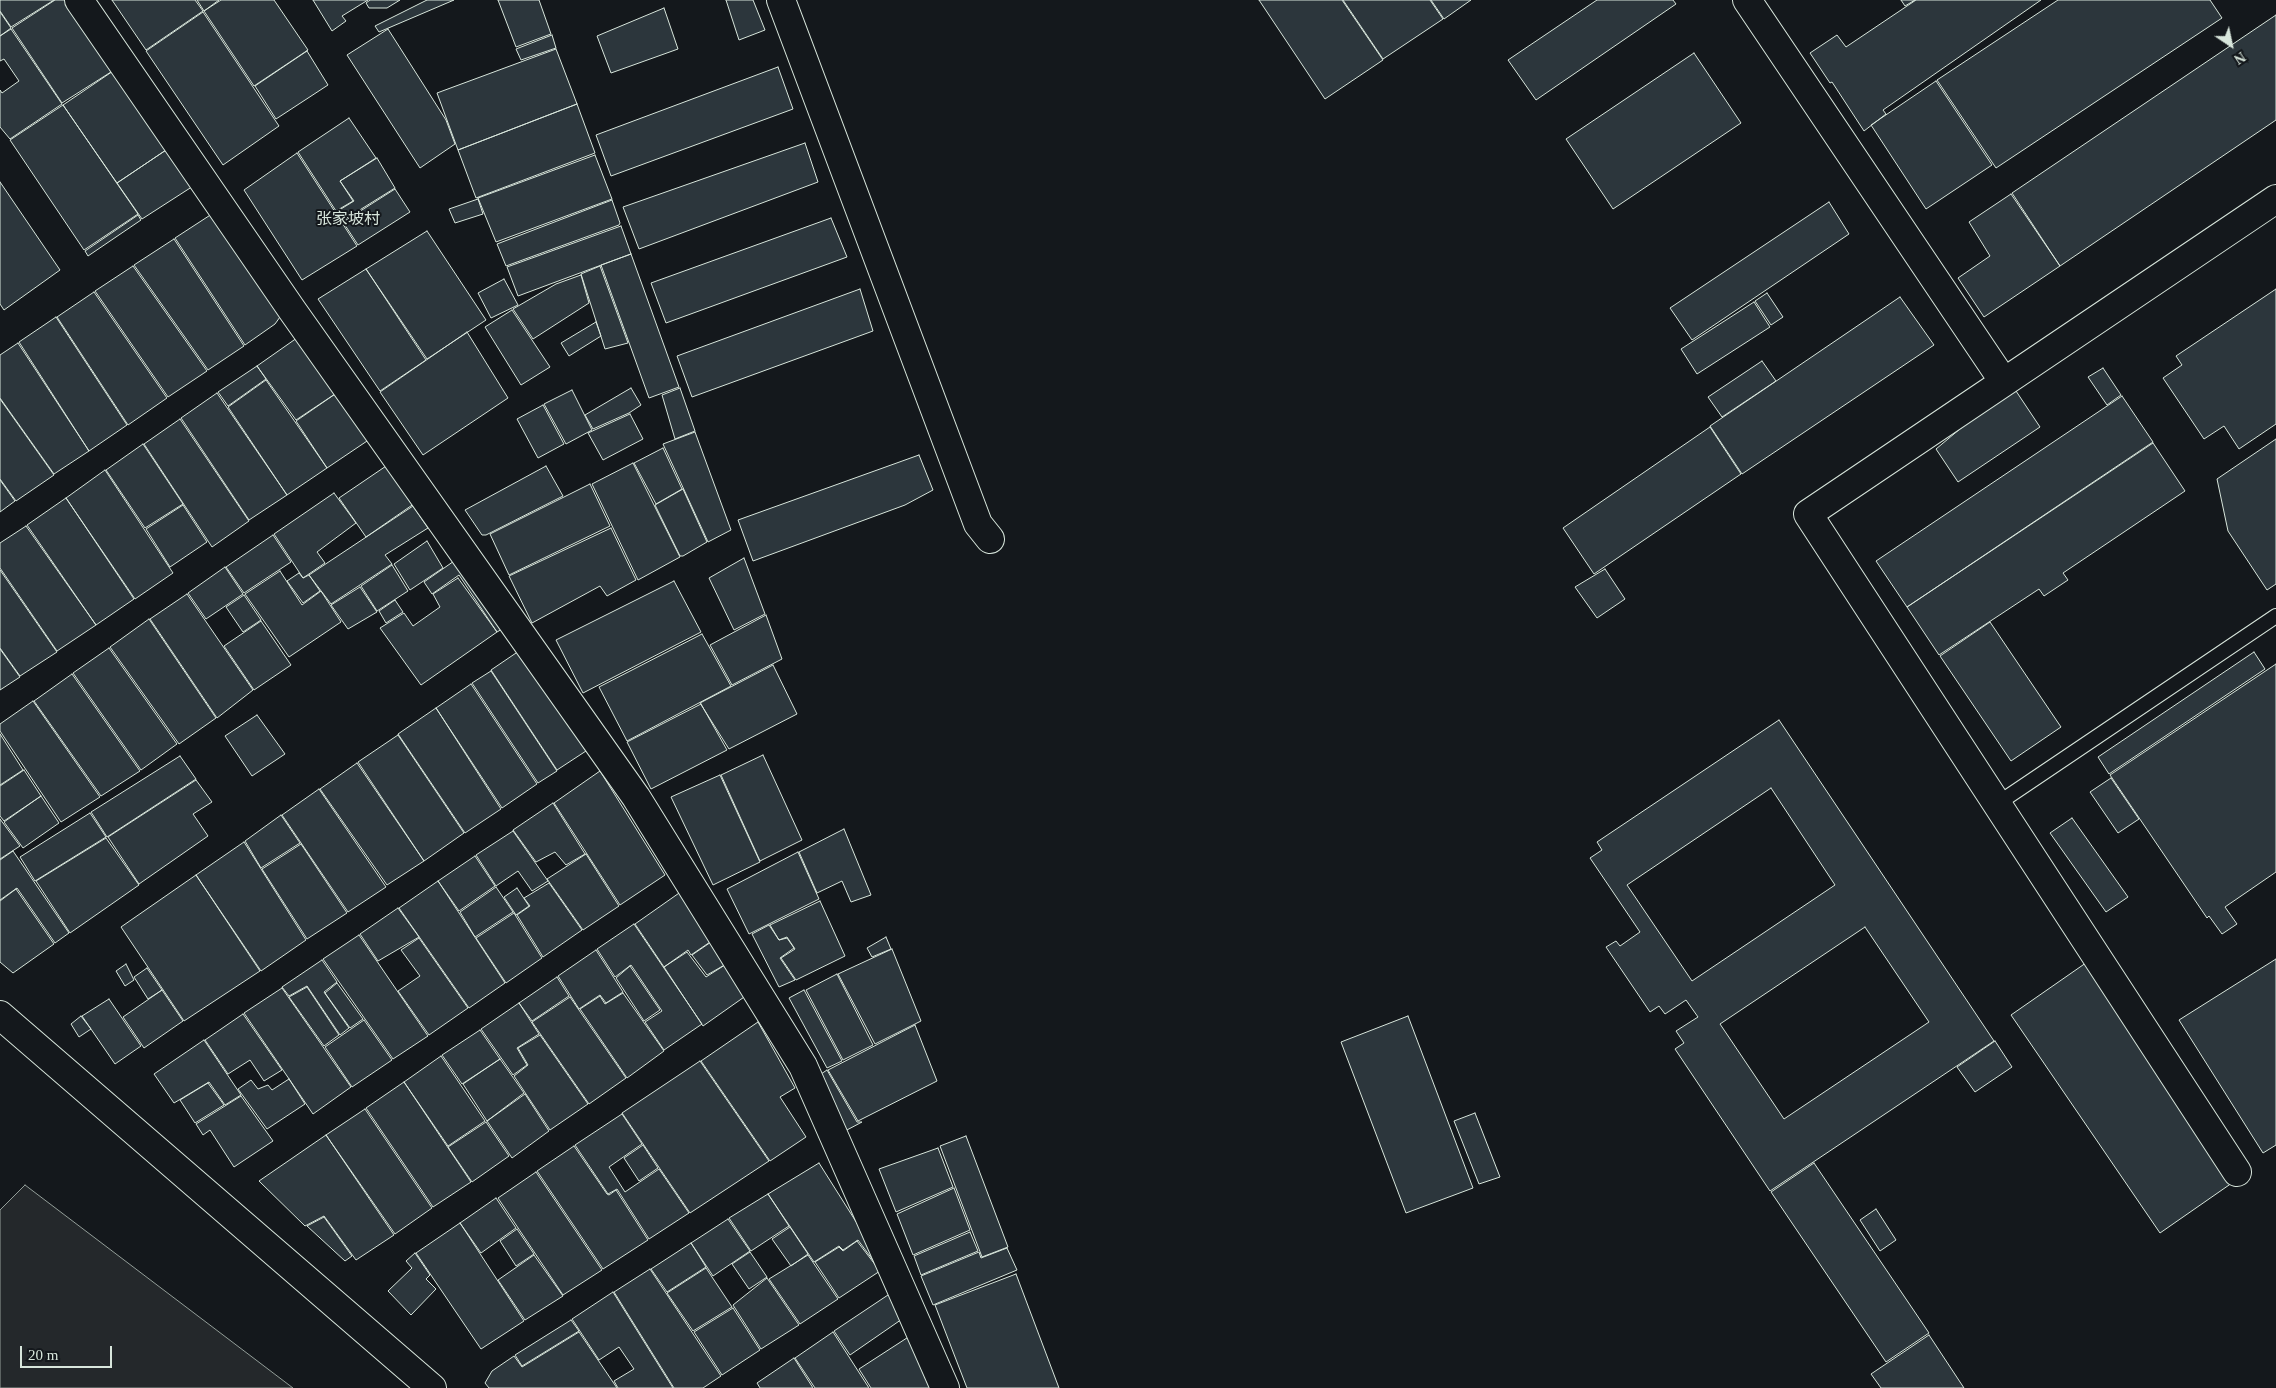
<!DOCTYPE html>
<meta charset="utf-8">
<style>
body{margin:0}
#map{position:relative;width:2276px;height:1388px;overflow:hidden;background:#14181c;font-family:Georgia,serif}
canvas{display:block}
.north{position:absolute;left:2206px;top:20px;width:50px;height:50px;-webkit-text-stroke:4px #14181c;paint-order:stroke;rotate:146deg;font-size:14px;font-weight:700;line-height:20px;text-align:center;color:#d8e6dc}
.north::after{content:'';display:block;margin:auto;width:18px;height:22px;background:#d8e6dc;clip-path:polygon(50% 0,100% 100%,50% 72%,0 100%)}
.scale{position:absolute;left:20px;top:1346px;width:92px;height:22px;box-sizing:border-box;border:2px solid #d8e6dc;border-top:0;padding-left:6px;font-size:15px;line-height:18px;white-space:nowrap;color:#d8e6dc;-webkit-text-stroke:4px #14181c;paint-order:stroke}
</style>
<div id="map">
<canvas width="2276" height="1388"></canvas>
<div class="north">N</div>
<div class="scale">20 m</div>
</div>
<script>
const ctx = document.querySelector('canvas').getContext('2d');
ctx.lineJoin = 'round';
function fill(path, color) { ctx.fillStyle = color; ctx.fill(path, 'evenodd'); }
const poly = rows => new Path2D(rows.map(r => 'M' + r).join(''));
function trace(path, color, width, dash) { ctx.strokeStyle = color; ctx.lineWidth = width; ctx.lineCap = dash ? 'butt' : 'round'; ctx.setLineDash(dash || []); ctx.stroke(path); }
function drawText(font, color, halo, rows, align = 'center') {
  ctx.font = font + ' Georgia,"Noto Sans SC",serif'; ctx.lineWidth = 4; ctx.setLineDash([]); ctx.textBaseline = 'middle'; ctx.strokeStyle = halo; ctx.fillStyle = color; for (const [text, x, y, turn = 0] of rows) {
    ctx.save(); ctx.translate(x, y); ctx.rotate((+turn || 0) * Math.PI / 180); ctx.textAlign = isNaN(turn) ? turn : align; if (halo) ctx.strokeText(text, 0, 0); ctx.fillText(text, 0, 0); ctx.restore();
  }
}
const parking = poly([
 [25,1185,293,1388,0,1388,0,1210,25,1185]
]);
fill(parking, '#24282b');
trace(parking, '#939e99', 1);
const building = poly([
 [0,0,54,0,11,27,0,11,0,0],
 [55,0,78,0,122,65,62,103,12,28,55,0],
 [112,0,195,0,203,11,146,50,112,0],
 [197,0,219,0,204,11,197,0],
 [221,0,274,0,308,50,254,86,204,11,221,0],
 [313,0,368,0,342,16,346,21,332,31,313,0],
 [370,0,400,0,387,8,369,8,366,3,370,0],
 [427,0,454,0,379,32,375,26,427,0],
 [498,0,539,0,551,34,516,47,498,0],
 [726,0,753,0,765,30,739,40,726,0],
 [1259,0,1342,0,1383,60,1325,99,1259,0],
 [1343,0,1430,0,1443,19,1383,59,1343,0],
 [1431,0,1471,0,1444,19,1431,0],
 [1597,0,1673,0,1676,4,1536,100,1508,60,1597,0],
 [1901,0,1915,0,1905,6,1901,0],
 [1916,0,2041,0,1883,110,1886,114,1864,131,1832,82,1830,83,1810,53,1837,35,1846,47,1916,0],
 [2058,0,2210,0,2222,18,1996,168,1937,80,2058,0],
 [664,8,678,49,611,73,597,36,664,8],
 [0,12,11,28,0,36,0,12],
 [203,12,279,126,223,165,146,51,203,12],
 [2276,15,2276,120,2060,266,2012,193,2276,15],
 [11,29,62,104,10,139,0,127,0,90,2,93,19,81,4,59,0,61,0,36,11,29],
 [388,29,446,120,455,144,420,168,347,55,388,29],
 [552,35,556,48,521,60,516,49,552,35],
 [556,49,577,104,458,150,437,93,556,49],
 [307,51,328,85,276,119,255,86,307,51],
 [1694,53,1741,123,1613,209,1566,139,1694,53],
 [122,65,175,144,117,183,63,105,122,65],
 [778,67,793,109,611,176,596,135,778,67],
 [1936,81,1992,165,1926,209,1871,125,1936,81],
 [577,104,595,153,476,198,458,150,577,104],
 [63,105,138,214,84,250,10,140,63,105],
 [349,118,376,158,340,181,353,201,336,211,298,152,349,118],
 [805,143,818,182,639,249,623,207,805,143],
 [175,144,201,181,142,219,117,183,175,144],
 [297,153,357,246,302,280,244,190,297,153],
 [595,155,612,199,496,242,478,198,595,155],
 [377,158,395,188,342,221,336,212,354,201,340,181,377,158],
 [0,182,60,270,4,310,0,304,0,182],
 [395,189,410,212,358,245,343,222,395,189],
 [2011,194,2060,266,1984,317,1958,278,1990,256,1969,222,2011,194],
 [478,199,483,214,455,223,449,209,478,199],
 [612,200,620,223,619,225,506,266,497,244,612,200],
 [1829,202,1849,234,1692,340,1670,308,1829,202],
 [218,210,285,310,275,324,245,345,175,238,218,210],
 [138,215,141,220,88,256,85,251,138,215],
 [831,218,847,257,666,323,651,283,831,218],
 [621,226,631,254,518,296,507,267,621,226],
 [427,231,486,320,427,359,366,269,427,231],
 [174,239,244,346,208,370,134,265,174,239],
 [631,254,679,387,649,398,601,265,631,254],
 [133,266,207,371,168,397,95,291,133,266],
 [600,266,628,343,605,349,581,274,600,266],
 [366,269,426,360,380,391,318,299,366,269],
 [581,275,589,303,533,339,513,309,556,284,581,275],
 [504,279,518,305,491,318,478,293,504,279],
 [860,289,873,331,692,397,677,356,860,289],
 [2276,289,2276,424,2239,449,2224,426,2204,439,2163,378,2182,365,2176,356,2276,289],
 [94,292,167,398,128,425,57,317,94,292],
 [1767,293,1783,317,1771,325,1755,301,1767,293],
 [1900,297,1934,345,1742,474,1710,426,1900,297],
 [1754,302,1770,327,1697,374,1681,349,1754,302],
 [512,310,550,367,521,385,485,327,512,310],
 [56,317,127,425,89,451,19,342,56,317],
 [596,322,601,336,569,356,561,343,596,322],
 [467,332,508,398,423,455,380,392,467,332],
 [304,333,341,390,296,420,257,366,304,333],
 [18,343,89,451,54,474,0,398,0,355,18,343],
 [1762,361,1776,381,1722,417,1708,397,1762,361],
 [257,366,266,379,228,406,218,392,257,366],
 [2103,368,2121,395,2107,405,2088,377,2103,368],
 [266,380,327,468,287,495,228,407,266,380],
 [631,388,641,405,629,413,593,429,585,415,631,388],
 [680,388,695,431,675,439,662,395,680,388],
 [2014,388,2040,427,1958,482,1936,449,1991,403,2014,388],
 [341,390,373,437,327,468,296,421,341,390],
 [572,390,592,430,566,444,544,404,572,390],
 [217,393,287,495,249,520,181,418,217,393],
 [2122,396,2153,442,1907,607,1876,561,2122,396],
 [0,399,54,475,16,501,0,479,0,399],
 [543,405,564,444,538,458,517,419,543,405],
 [630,414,643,439,603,460,588,433,630,414],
 [180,419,249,521,212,547,144,444,180,419],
 [1710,427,1741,474,1594,574,1563,528,1710,427],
 [695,432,731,530,708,542,663,444,695,432],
 [2276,439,2276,584,2267,590,2228,531,2217,479,2276,439],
 [2153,443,2185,491,2063,573,2068,580,2044,596,2039,589,1939,655,1907,607,2153,443],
 [143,444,183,504,145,528,106,470,143,444],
 [663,448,682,489,656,504,634,463,663,448],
 [919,455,933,490,905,505,753,561,738,520,919,455],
 [392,462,418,501,366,537,339,498,392,462],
 [633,463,680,557,638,580,592,484,633,463],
 [546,466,563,496,486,535,482,535,465,510,546,466],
 [105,470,173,573,135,599,66,498,105,470],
 [0,480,15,501,0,512,0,480],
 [590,484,610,526,509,575,490,534,590,484],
 [683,489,707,542,683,556,680,556,655,505,683,489],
 [334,493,356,523,317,552,325,563,303,578,274,534,334,493],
 [66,498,134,599,96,625,27,525,66,498],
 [183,505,207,542,170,567,146,529,183,505],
 [413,506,428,528,385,555,392,564,331,604,309,575,413,506],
 [26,526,96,625,57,651,0,568,0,543,26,526],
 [611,528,636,580,607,596,600,586,532,623,509,576,611,528],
 [273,535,291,562,244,593,226,567,273,535],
 [427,541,443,568,410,590,394,564,427,541],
 [744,558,765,614,734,630,709,578,744,558],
 [457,559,504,628,497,632,459,575,432,594,424,582,457,559],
 [392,565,408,591,377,611,361,586,392,565],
 [225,567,243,594,206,619,188,593,225,567],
 [1605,569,1625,599,1597,618,1575,587,1605,569],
 [0,570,57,652,20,676,0,648,0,570],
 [280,571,302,605,321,591,341,622,289,657,245,594,280,571],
 [299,573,303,578,309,575,320,591,303,603,287,581,299,573],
 [458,578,497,632,421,685,380,628,404,613,413,626,440,607,433,594,458,578],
 [674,581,701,632,583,693,556,640,674,581],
 [360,587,377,612,348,629,331,605,360,587],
 [187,594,253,690,217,718,150,619,187,594],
 [244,595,261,620,243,632,226,607,244,595],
 [395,600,403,612,386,623,379,611,395,600],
 [766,615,782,659,732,685,710,645,766,615],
 [149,619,216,718,179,744,110,647,149,619],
 [261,621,291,665,254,690,224,646,261,621],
 [1990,622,2061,727,2011,761,1940,656,1990,622],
 [702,634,731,686,627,741,599,687,702,634],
 [109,648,177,744,141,770,73,673,109,648],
 [0,649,20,677,0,690,0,649],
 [519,651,586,751,557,770,491,670,519,651],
 [2254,652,2265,669,2109,774,2098,757,2254,652],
 [2276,664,2276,872,2225,907,2237,924,2222,934,2209,916,2207,918,2110,775,2276,664],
 [773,665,797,714,729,749,700,703,773,665],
 [491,671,557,771,538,783,472,683,491,671],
 [72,674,140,771,101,796,34,701,72,674],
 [471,684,537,784,502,808,436,708,471,684],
 [33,701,100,797,61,822,0,731,0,724,33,701],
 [701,704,727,750,651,789,627,742,701,704],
 [436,708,501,809,465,833,398,734,436,708],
 [257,715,285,754,252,776,225,736,257,715],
 [1779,720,1994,1041,1770,1191,1675,1049,1684,1043,1676,1031,1698,1017,1686,1000,1665,1014,1659,1006,1650,1012,1606,947,1616,941,1620,946,1640,932,1590,858,1602,850,1597,842,1779,720],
 [1771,788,1835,885,1692,981,1627,885,1771,788],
 [1865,927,1929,1022,1784,1119,1720,1024,1865,927],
 [0,734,23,770,0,785,0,734],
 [398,735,464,833,424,861,358,762,398,735],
 [763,755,802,840,760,861,721,775,763,755],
 [180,756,196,779,107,837,91,812,180,756],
 [357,763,424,861,387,885,320,789,357,763],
 [24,770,41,796,4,821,0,816,0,786,24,770],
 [600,771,665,875,620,905,554,803,600,771],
 [720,775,760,862,713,885,671,797,720,775],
 [2111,778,2139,819,2118,833,2090,792,2111,778],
 [196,780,212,802,193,814,208,836,139,884,108,837,196,780],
 [319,789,386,887,348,912,282,815,319,789],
 [41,796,59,823,23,848,4,822,41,796],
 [553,803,585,854,566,865,555,852,536,862,513,830,553,803],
 [90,813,106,837,35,881,20,857,90,813],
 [281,815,300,843,261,868,245,841,281,815],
 [2072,818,2128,897,2106,912,2050,833,2072,818],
 [0,819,20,846,0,859,0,819],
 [844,829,871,895,851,902,842,881,817,893,799,852,844,829],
 [513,831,548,881,532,891,518,871,496,886,476,855,513,831],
 [106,838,139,885,70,933,36,881,106,838],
 [244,842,306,940,261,971,196,875,244,842],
 [301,844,347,913,307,939,262,869,301,844],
 [13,851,69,933,55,943,17,888,0,900,0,860,13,851],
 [798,852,819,899,749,934,727,889,798,852],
 [586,854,619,906,583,930,547,879,586,854],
 [475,856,495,886,459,911,438,881,475,856],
 [196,875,260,971,184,1021,121,927,196,875],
 [438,881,505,983,469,1008,399,908,438,881],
 [549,883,582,930,543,957,517,915,530,906,524,898,549,883],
 [496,887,513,912,475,937,460,912,496,887],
 [517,888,529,906,516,915,504,897,517,888],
 [16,889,54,944,13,973,0,962,0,901,16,889],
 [682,891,713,940,691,955,688,950,664,967,635,924,682,891],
 [820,901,845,956,796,980,781,958,795,949,787,937,779,940,770,925,820,901],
 [398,908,419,937,378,961,360,934,398,908],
 [514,913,542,958,506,983,476,938,514,913],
 [634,924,702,1024,664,1050,645,1022,662,1011,631,965,615,977,597,949,634,924],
 [769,925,779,940,787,938,794,948,780,958,795,980,779,987,752,934,769,925],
 [359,935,428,1036,393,1059,323,959,359,935],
 [886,937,891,949,872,957,867,948,886,937],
 [419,938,468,1008,429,1035,398,991,420,976,401,950,419,938],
 [714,940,728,963,707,975,692,955,714,940],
 [892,949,921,1021,875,1044,838,974,892,949],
 [596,950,623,992,606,1003,600,995,579,1009,558,976,596,950],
 [687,952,706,977,728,963,747,995,703,1026,664,967,687,952],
 [2093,958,2242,1176,2160,1233,2011,1015,2093,958],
 [2276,959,2276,1145,2263,1153,2179,1020,2276,959],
 [322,960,337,982,324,992,349,1028,340,1035,307,986,289,996,282,987,322,960],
 [126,964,134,980,125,986,116,971,126,964],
 [630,966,660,1010,644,1021,616,978,630,966],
 [147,968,162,990,148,999,134,977,147,968],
 [837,974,873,1045,843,1060,806,990,837,974],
 [557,977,569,996,532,1021,519,1003,557,977],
 [337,983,363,1019,350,1028,325,993,337,983],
 [307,987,339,1035,324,1046,289,997,307,987],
 [282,988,351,1087,313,1114,244,1013,282,988],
 [162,990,183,1021,144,1048,123,1017,162,990],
 [804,990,842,1061,827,1068,789,998,804,990],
 [623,993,664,1051,627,1078,580,1009,600,996,605,1004,623,993],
 [570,997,626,1078,589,1104,532,1022,570,997],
 [109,999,141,1046,115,1064,82,1016,109,999],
 [519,1003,539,1034,517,1048,527,1065,513,1075,481,1029,519,1003],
 [243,1014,282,1070,264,1081,250,1060,228,1074,205,1040,243,1014],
 [81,1016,91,1029,79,1037,71,1024,81,1016],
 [1408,1016,1473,1188,1406,1213,1341,1042,1408,1016],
 [364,1020,392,1060,352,1087,325,1047,364,1020],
 [758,1022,795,1088,780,1097,806,1137,770,1161,701,1061,758,1022],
 [915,1025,937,1081,858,1121,828,1070,915,1025],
 [480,1030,500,1059,462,1084,442,1055,480,1030],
 [540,1035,588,1104,550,1130,514,1076,528,1065,518,1048,540,1035],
 [204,1040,241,1095,225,1105,209,1082,174,1103,154,1074,204,1040],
 [1995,1041,2012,1067,1975,1092,1957,1067,1995,1041],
 [441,1056,485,1121,448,1146,404,1082,441,1056],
 [500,1059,524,1093,487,1121,463,1084,500,1059],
 [700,1061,769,1161,690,1213,622,1113,700,1061],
 [827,1070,857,1122,862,1122,845,1131,818,1076,827,1070],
 [289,1079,305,1104,267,1129,238,1089,251,1080,258,1089,268,1085,272,1090,289,1079],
 [404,1082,471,1182,433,1207,366,1108,404,1082],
 [208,1083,224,1105,195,1123,180,1100,208,1083],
 [525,1094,549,1131,512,1158,487,1121,525,1094],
 [241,1096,273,1141,234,1167,210,1130,203,1135,196,1124,241,1096],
 [365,1109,432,1208,395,1234,326,1135,365,1109],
 [1475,1113,1500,1177,1479,1184,1454,1121,1475,1113],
 [622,1114,642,1144,609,1167,625,1192,659,1169,689,1213,649,1239,617,1189,608,1194,575,1145,622,1114],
 [486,1122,509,1156,472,1182,448,1147,486,1122],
 [326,1135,394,1235,356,1260,324,1216,305,1226,259,1181,326,1135],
 [966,1136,1008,1247,982,1257,940,1146,966,1136],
 [643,1145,658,1168,639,1181,624,1158,643,1145],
 [574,1146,607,1194,609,1195,616,1190,648,1240,603,1269,537,1171,574,1146],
 [938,1148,953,1187,896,1212,879,1169,938,1148],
 [819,1163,877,1255,881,1271,858,1240,843,1250,839,1246,814,1262,768,1194,819,1163],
 [1814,1163,1929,1333,1886,1362,1771,1192,1814,1163],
 [536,1172,602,1270,563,1295,498,1198,536,1172],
 [954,1188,970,1230,913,1255,897,1214,954,1188],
 [768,1194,789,1226,751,1251,729,1218,768,1194],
 [496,1198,516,1228,481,1253,460,1223,496,1198],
 [1876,1209,1896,1240,1880,1251,1860,1220,1876,1209],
 [324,1217,352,1256,345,1261,307,1226,324,1217],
 [728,1219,750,1251,713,1276,691,1243,728,1219],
 [460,1223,524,1321,481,1349,416,1253,460,1223],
 [790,1227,808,1254,791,1266,772,1239,790,1227],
 [517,1229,534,1254,516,1266,500,1241,517,1229],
 [970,1232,978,1251,921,1275,914,1256,970,1232],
 [857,1241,880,1271,839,1298,815,1262,839,1247,843,1251,857,1241],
 [691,1243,706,1267,667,1292,651,1269,691,1243],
 [1007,1248,1017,1270,933,1305,921,1276,979,1252,981,1258,1007,1248],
 [750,1252,767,1277,749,1289,732,1264,750,1252],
 [415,1253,430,1275,426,1279,436,1289,411,1315,388,1291,412,1268,406,1261,415,1253],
 [534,1255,563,1296,525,1320,498,1280,534,1255],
 [808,1255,838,1299,800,1324,769,1279,808,1255],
 [706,1268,732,1307,693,1331,667,1293,706,1268],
 [650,1269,721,1376,703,1388,674,1388,614,1292,650,1269],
 [1016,1274,1059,1388,967,1388,935,1305,1016,1274],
 [767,1278,799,1325,761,1349,733,1305,767,1278],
 [613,1292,673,1388,618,1388,614,1381,634,1369,619,1347,599,1360,572,1319,613,1292],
 [891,1293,905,1317,850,1355,834,1331,891,1293],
 [733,1308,760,1350,722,1375,694,1332,733,1308],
 [571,1320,579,1331,522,1366,515,1355,571,1320],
 [579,1332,617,1388,489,1388,485,1383,492,1371,514,1356,522,1367,579,1332],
 [833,1332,869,1388,815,1388,795,1358,833,1332],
 [913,1334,936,1388,871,1388,859,1369,913,1334],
 [1929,1335,1964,1388,1881,1388,1871,1374,1929,1335],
 [794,1358,813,1388,760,1388,757,1383,794,1358]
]);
fill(building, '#2c363c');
trace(building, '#d8e6dc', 1);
const lane = poly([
 [1997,804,2276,616]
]);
const street = poly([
 [79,0,292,310,636,797,803,1066,945,1388],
 [781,0,978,524,990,539],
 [1747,0,2004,382],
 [0,1015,432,1388],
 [2237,1172,1808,514,2276,199]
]);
trace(lane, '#d8e6dc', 16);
trace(street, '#d8e6dc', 30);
trace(lane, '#14181c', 14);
trace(street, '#14181c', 28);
drawText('16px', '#d8e6dc', '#14181c', [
 ["张家坡村",348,218]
]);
</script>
